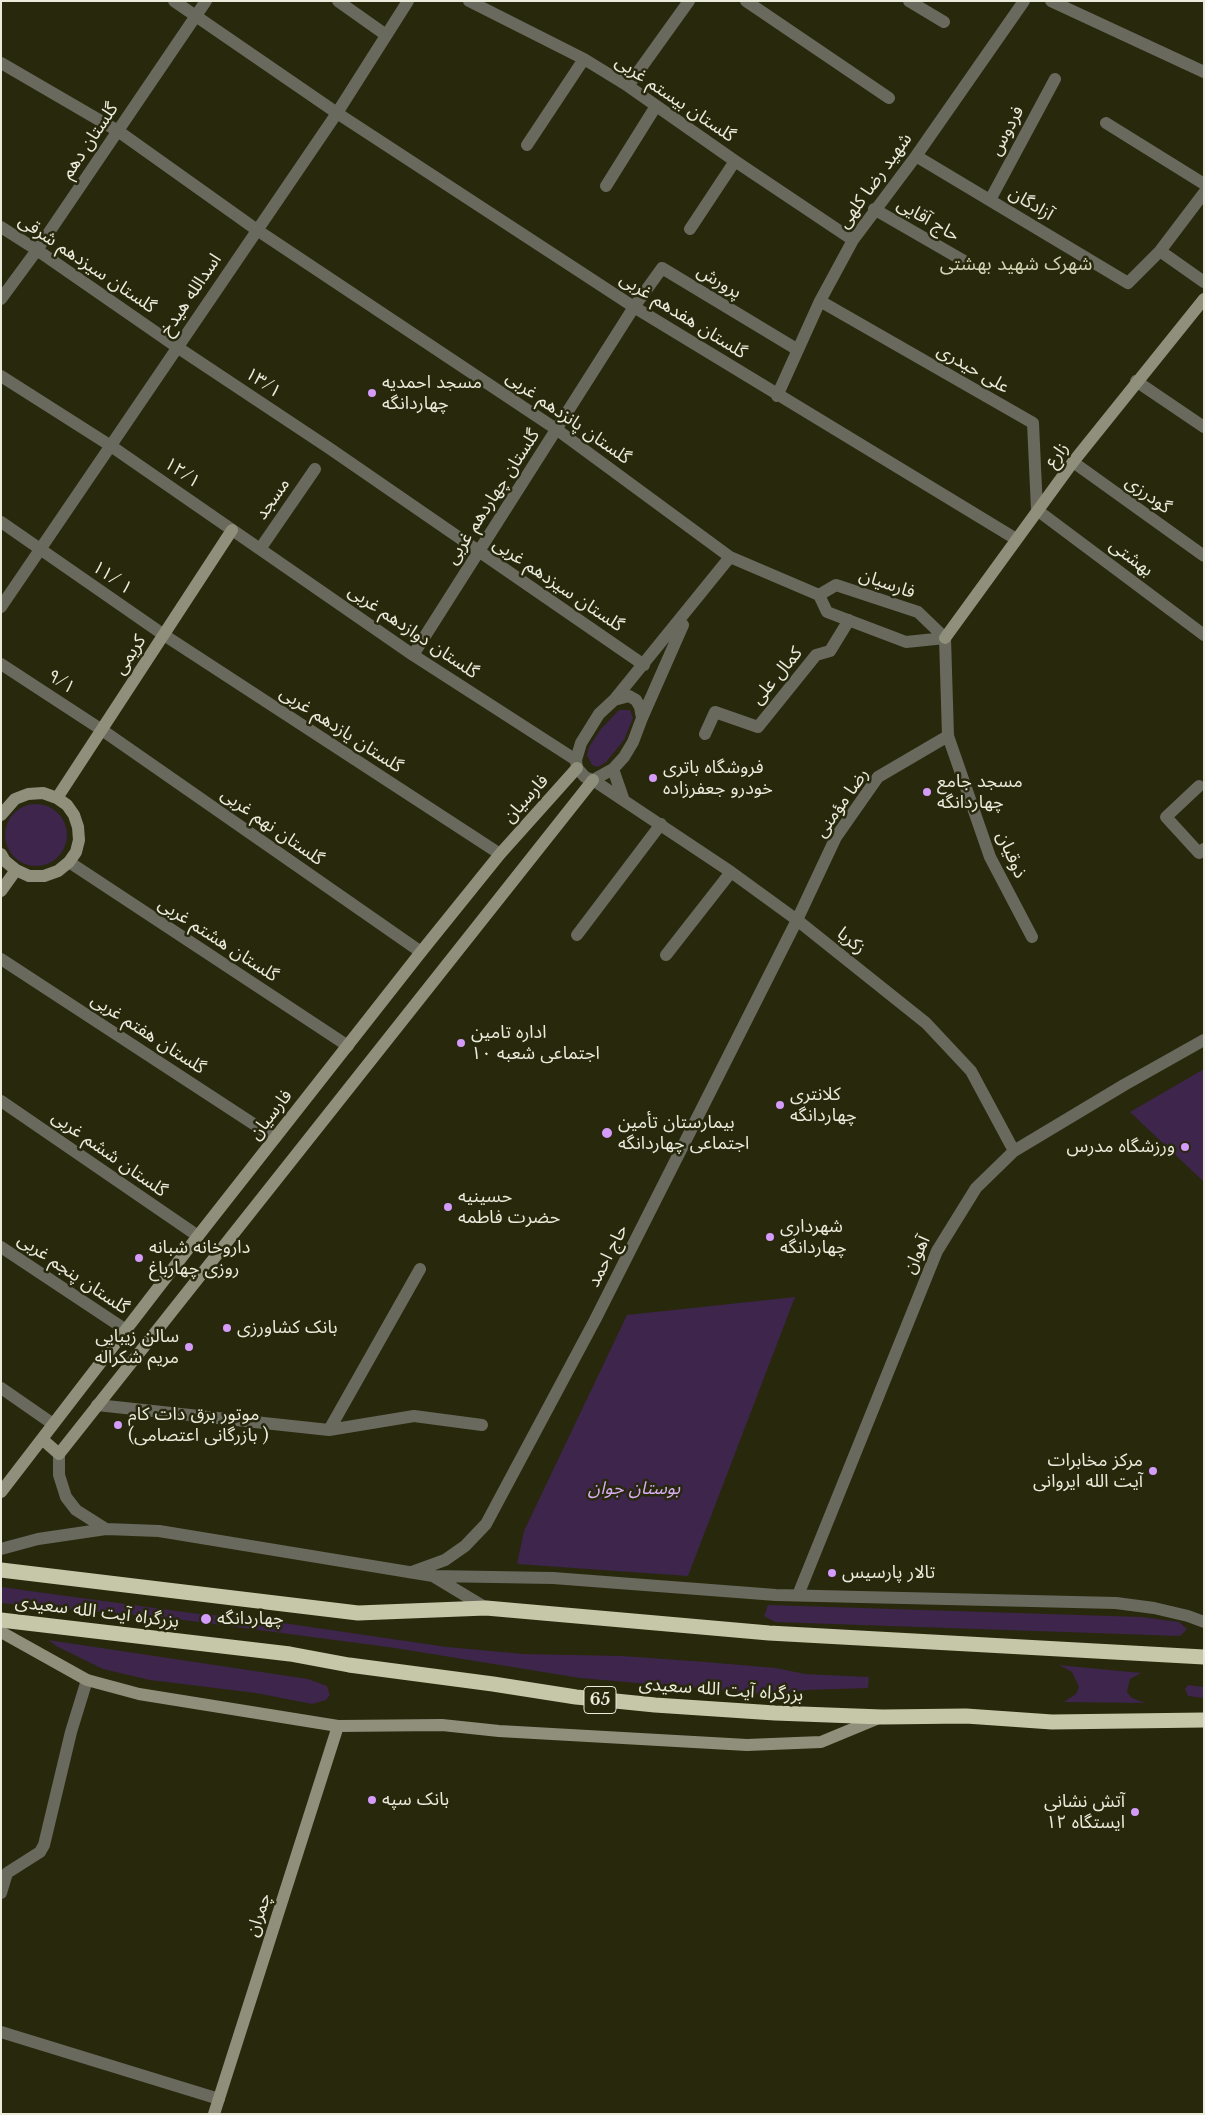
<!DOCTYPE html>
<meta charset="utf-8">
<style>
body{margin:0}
#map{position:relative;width:1205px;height:2115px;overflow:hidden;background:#28280d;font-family:"Libre Baskerville",serif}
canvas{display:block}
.frame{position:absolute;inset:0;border:2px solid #eaebdb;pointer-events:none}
</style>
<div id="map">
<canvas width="1205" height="2115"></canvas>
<div class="frame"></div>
</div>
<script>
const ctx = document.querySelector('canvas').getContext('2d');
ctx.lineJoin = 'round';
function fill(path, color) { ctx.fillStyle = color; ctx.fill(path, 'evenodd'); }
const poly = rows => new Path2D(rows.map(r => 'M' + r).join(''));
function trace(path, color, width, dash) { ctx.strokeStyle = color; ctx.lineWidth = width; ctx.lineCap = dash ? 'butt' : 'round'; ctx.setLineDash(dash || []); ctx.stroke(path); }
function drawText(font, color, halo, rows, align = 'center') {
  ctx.font = font + ' "Libre Baskerville","Noto Sans Arabic",serif'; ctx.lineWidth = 5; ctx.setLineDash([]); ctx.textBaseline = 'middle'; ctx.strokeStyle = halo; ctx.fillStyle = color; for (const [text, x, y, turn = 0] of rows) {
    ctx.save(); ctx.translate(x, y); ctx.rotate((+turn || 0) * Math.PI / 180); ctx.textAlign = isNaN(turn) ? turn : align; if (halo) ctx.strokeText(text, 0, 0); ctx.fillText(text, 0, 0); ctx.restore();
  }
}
fill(poly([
 [619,710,630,710,633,718,624,740,606,762,598,767,592,765,587,755,589,747,601,729],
 '5 835a31 31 0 1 1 62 0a31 31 0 1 1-62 0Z',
 [1204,1069,1204,1182,1130,1112],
 [795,1297,688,1576,517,1564,524,1531,627,1315],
 [1,1587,199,1614,242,1617,447,1647,524,1654,622,1656,706,1662,776,1668,805,1674,869,1677,868,1688,807,1690,766,1694,580,1678,395,1648,168,1618,1,1603],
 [768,1605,1142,1617,1179,1622,1187,1629,1180,1636,775,1622,764,1616],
 [48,1640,308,1679,327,1686,330,1695,326,1700,312,1704,256,1693,150,1680,103,1669,58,1647],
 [1059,1665,1141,1673,1130,1679,1127,1692,1132,1698,1145,1703,1064,1702,1076,1694,1079,1687,1072,1672],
 [1188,1685,1204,1687,1204,1698,1188,1696,1185,1689]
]), '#3d254b');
trace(poly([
 [174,1,337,113,634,307,1016,539],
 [338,1,386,35],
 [469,1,584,59,628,86,735,161,853,240],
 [746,1,889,98],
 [909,1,944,22],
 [1051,1,1204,72],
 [1,63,118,131,257,230,556,429,730,557],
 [628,86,689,1],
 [1106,123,1204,184],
 [527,145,584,59],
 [916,156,1128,283,1160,251,1204,193],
 [606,186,656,106],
 [990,200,1055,79],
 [874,209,964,261],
 [1,227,37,250,177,347,329,448,644,665],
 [690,229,735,161],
 [1160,251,1204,282],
 [1,299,37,250,206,1],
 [820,301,1033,423,1037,510,1204,635],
 [1,376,111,446,413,655,576,760],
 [1136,381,1204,427],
 [777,396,820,301,853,240,916,156,1024,1],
 [1073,462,1204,556],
 [1,522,164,635,500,854],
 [260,549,315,469],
 [819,595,836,585,918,612,945,638],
 [1,607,337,113,408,1],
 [945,638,948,736,990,857,1032,937],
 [413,655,634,307,662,268,798,350],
 [1,664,102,730,421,952],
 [629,696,636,700,640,707,642,718,633,742,624,757,613,769,593,780,585,777,577,768,576,760,581,743,599,714,614,700,629,696],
 [614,700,730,557,819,595,827,612,906,642,945,638],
 [642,718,683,625],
 [705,734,715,712,758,727,816,655,830,651,849,620],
 [613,769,623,798],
 [593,780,731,872,797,920,926,1023,971,1071,1014,1151],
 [1199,786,1166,817,1199,853,1204,849],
 [69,862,348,1046],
 [577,935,661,824],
 [666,955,731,872],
 [1,959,275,1138],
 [1,1101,198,1236],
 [1,1247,126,1330],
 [1,1388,53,1424],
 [97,1405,329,1430,414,1416,482,1425],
 [329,1430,420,1269],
 [59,1454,59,1475,66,1497,76,1510,106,1529],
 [1,1549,38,1539,106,1529,159,1531,433,1576,553,1578,776,1595,1116,1603,1154,1608,1188,1616,1204,1622],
 [412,1572,445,1560,465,1546,486,1524,595,1320,797,920,836,837,878,777,948,736],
 [433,1576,486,1608],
 [798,1595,937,1251,976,1188,1014,1151,1124,1085,1204,1040],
 [1,1893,7,1873,40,1852,44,1845,71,1732,87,1680],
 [1,2032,219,2099]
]), '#69695d', 12);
trace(poly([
 [945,638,1073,462,1204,299],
 [57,798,232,530],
 [1,815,15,799,28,794,43,793,57,798,67,805,74,815,78,827,79,840,76,852,69,862,58,871,44,876,29,876,16,870,5,861,1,854],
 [1,891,16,870],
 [42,1439,59,1454,593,780],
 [1,1492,198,1236,421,952,500,854,577,768],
 [1,1632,87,1680,139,1694,338,1726,442,1725,499,1731,747,1745,821,1742,879,1718],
 [214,2114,338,1726]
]), '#8f8f7b', 12);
trace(poly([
 [1,1570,358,1613,486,1608,769,1633,1204,1657],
 [1,1620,290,1654,349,1665,493,1684,576,1697,655,1705,775,1713,882,1717,966,1716,1052,1722,1204,1720]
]), '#c6c7a8', 15);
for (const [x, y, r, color] of [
 [372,393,5,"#d59bfa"],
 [653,778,5,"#d59bfa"],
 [927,792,5,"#d59bfa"],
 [461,1043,5,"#d59bfa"],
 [780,1105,5,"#d59bfa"],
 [607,1133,6,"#d59bfa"],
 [1185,1147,5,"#d59bfa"],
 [448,1207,5,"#d59bfa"],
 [770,1237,5,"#d59bfa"],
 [139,1258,5,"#d59bfa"],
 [227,1328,5,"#d59bfa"],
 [189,1347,5,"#d59bfa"],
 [118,1425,5,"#d59bfa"],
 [1153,1471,5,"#d59bfa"],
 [832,1573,5,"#d59bfa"],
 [206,1619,6,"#d59bfa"],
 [372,1800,5,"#d59bfa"],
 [1135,1812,5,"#d59bfa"]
]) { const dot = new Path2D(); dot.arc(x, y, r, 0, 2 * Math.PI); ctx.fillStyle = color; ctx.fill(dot); trace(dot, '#28280d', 2); }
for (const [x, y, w] of [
 [600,1700,32]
]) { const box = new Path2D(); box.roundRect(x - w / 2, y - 13.5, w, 27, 4); ctx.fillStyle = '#28280d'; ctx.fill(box); trace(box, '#eaebdb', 1); }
drawText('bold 16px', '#eaebdb', null, [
 ["65",600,1700]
]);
drawText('18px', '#eaebdb', '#28280d', [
 ["گلستان بیستم غربی",675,99,34],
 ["فردوس",1007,131,-62],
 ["گلستان دهم",90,141,-56],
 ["شهید رضا کلهی",875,181,-54],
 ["آزادگان",1031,204,31],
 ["حاج آقایی",928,220,30],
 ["گلستان سیزدهم شرقی",87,264,34],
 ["پرورش",719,282,31],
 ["اسدالله هیدخ",191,295,-56],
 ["گلستان هفدهم غربی",683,316,32],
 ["علی حیدری",973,369,30],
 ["۱۳/۱",263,383,34],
 ["گلستان پانزدهم غربی",568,418,35],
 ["زارع",1057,455,-53],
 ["۱۲/۱",182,473,35],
 ["گودرزی",1148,495,36],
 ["گلستان چهاردهم غربی",493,497,-57],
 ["مسجد",273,499,-55],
 ["بهشتی",1131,558,37],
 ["۱۱/ ۱",112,578,35],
 ["فارسیان",887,584,19],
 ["گلستان سیزدهم غربی",558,585,34],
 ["گلستان دوازدهم غربی",413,632,34],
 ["کریمی",130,655,-57],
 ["کمال علی",777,676,-50],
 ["۹/۱",61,682,33],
 ["گلستان یازدهم غربی",341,730,33],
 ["فارسیان",526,799,-48],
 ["رضا مؤمنی",842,803,-55],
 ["گلستان نهم غربی",272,827,35],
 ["ذوقیان",1011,855,66],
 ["گلستان هشتم غربی",218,940,33],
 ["زکریا",851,941,39],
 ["گلستان هفتم غربی",148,1034,33],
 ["فارسیان",271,1115,-52],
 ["گلستان ششم غربی",109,1154,35],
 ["آهوان",917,1255,-65],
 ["حاج احمد",608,1256,-63],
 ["گلستان پنجم غربی",73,1274,34],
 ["بزرگراه آیت الله سعیدی",97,1612,7],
 ["بزرگراه آیت الله سعیدی",721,1690,4],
 ["چمران",259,1915,-72]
]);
drawText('18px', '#eaebdb', '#28280d', [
 ["مسجد احمدیه",382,383],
 ["چهاردانگه",382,404],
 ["فروشگاه باتری",663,768],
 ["خودرو جعفرزاده",663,789],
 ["مسجد جامع",937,782],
 ["چهاردانگه",937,803],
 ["اداره تامین",471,1033],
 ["اجتماعی شعبه ۱۰",471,1054],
 ["کلانتری",790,1095],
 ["چهاردانگه",790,1116],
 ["بیمارستان تأمین",618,1123],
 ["اجتماعی چهاردانگه",618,1144],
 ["ورزشگاه مدرس",1175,1147,"right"],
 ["حسینیه",458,1197],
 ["حضرت فاطمه",458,1218],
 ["شهرداری",780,1227],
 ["چهاردانگه",780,1248],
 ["داروخانه شبانه",149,1248],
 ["روزی چهارباغ",149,1269],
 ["بانک کشاورزی",237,1328],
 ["سالن زیبایی",179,1337,"right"],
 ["مریم شکراله",179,1358,"right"],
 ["موتور برق دات کام",128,1415],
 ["(بازرگانی اعتصامی )",128,1436],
 ["مرکز مخابرات",1143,1461,"right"],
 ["آیت الله ایروانی",1143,1482,"right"],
 ["تالار پارسیس",842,1573],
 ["چهاردانگه",217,1619],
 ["بانک سپه",382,1800],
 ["آتش نشانی",1125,1802,"right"],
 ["ایستگاه ۱۲",1125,1823,"right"]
], 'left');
drawText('italic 18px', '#d7aef3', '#28280d', [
 ["بوستان جوان",634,1489]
]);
drawText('19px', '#d3d4b4', '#28280d', [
 ["شهرک شهید بهشتی",1016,265]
]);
</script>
